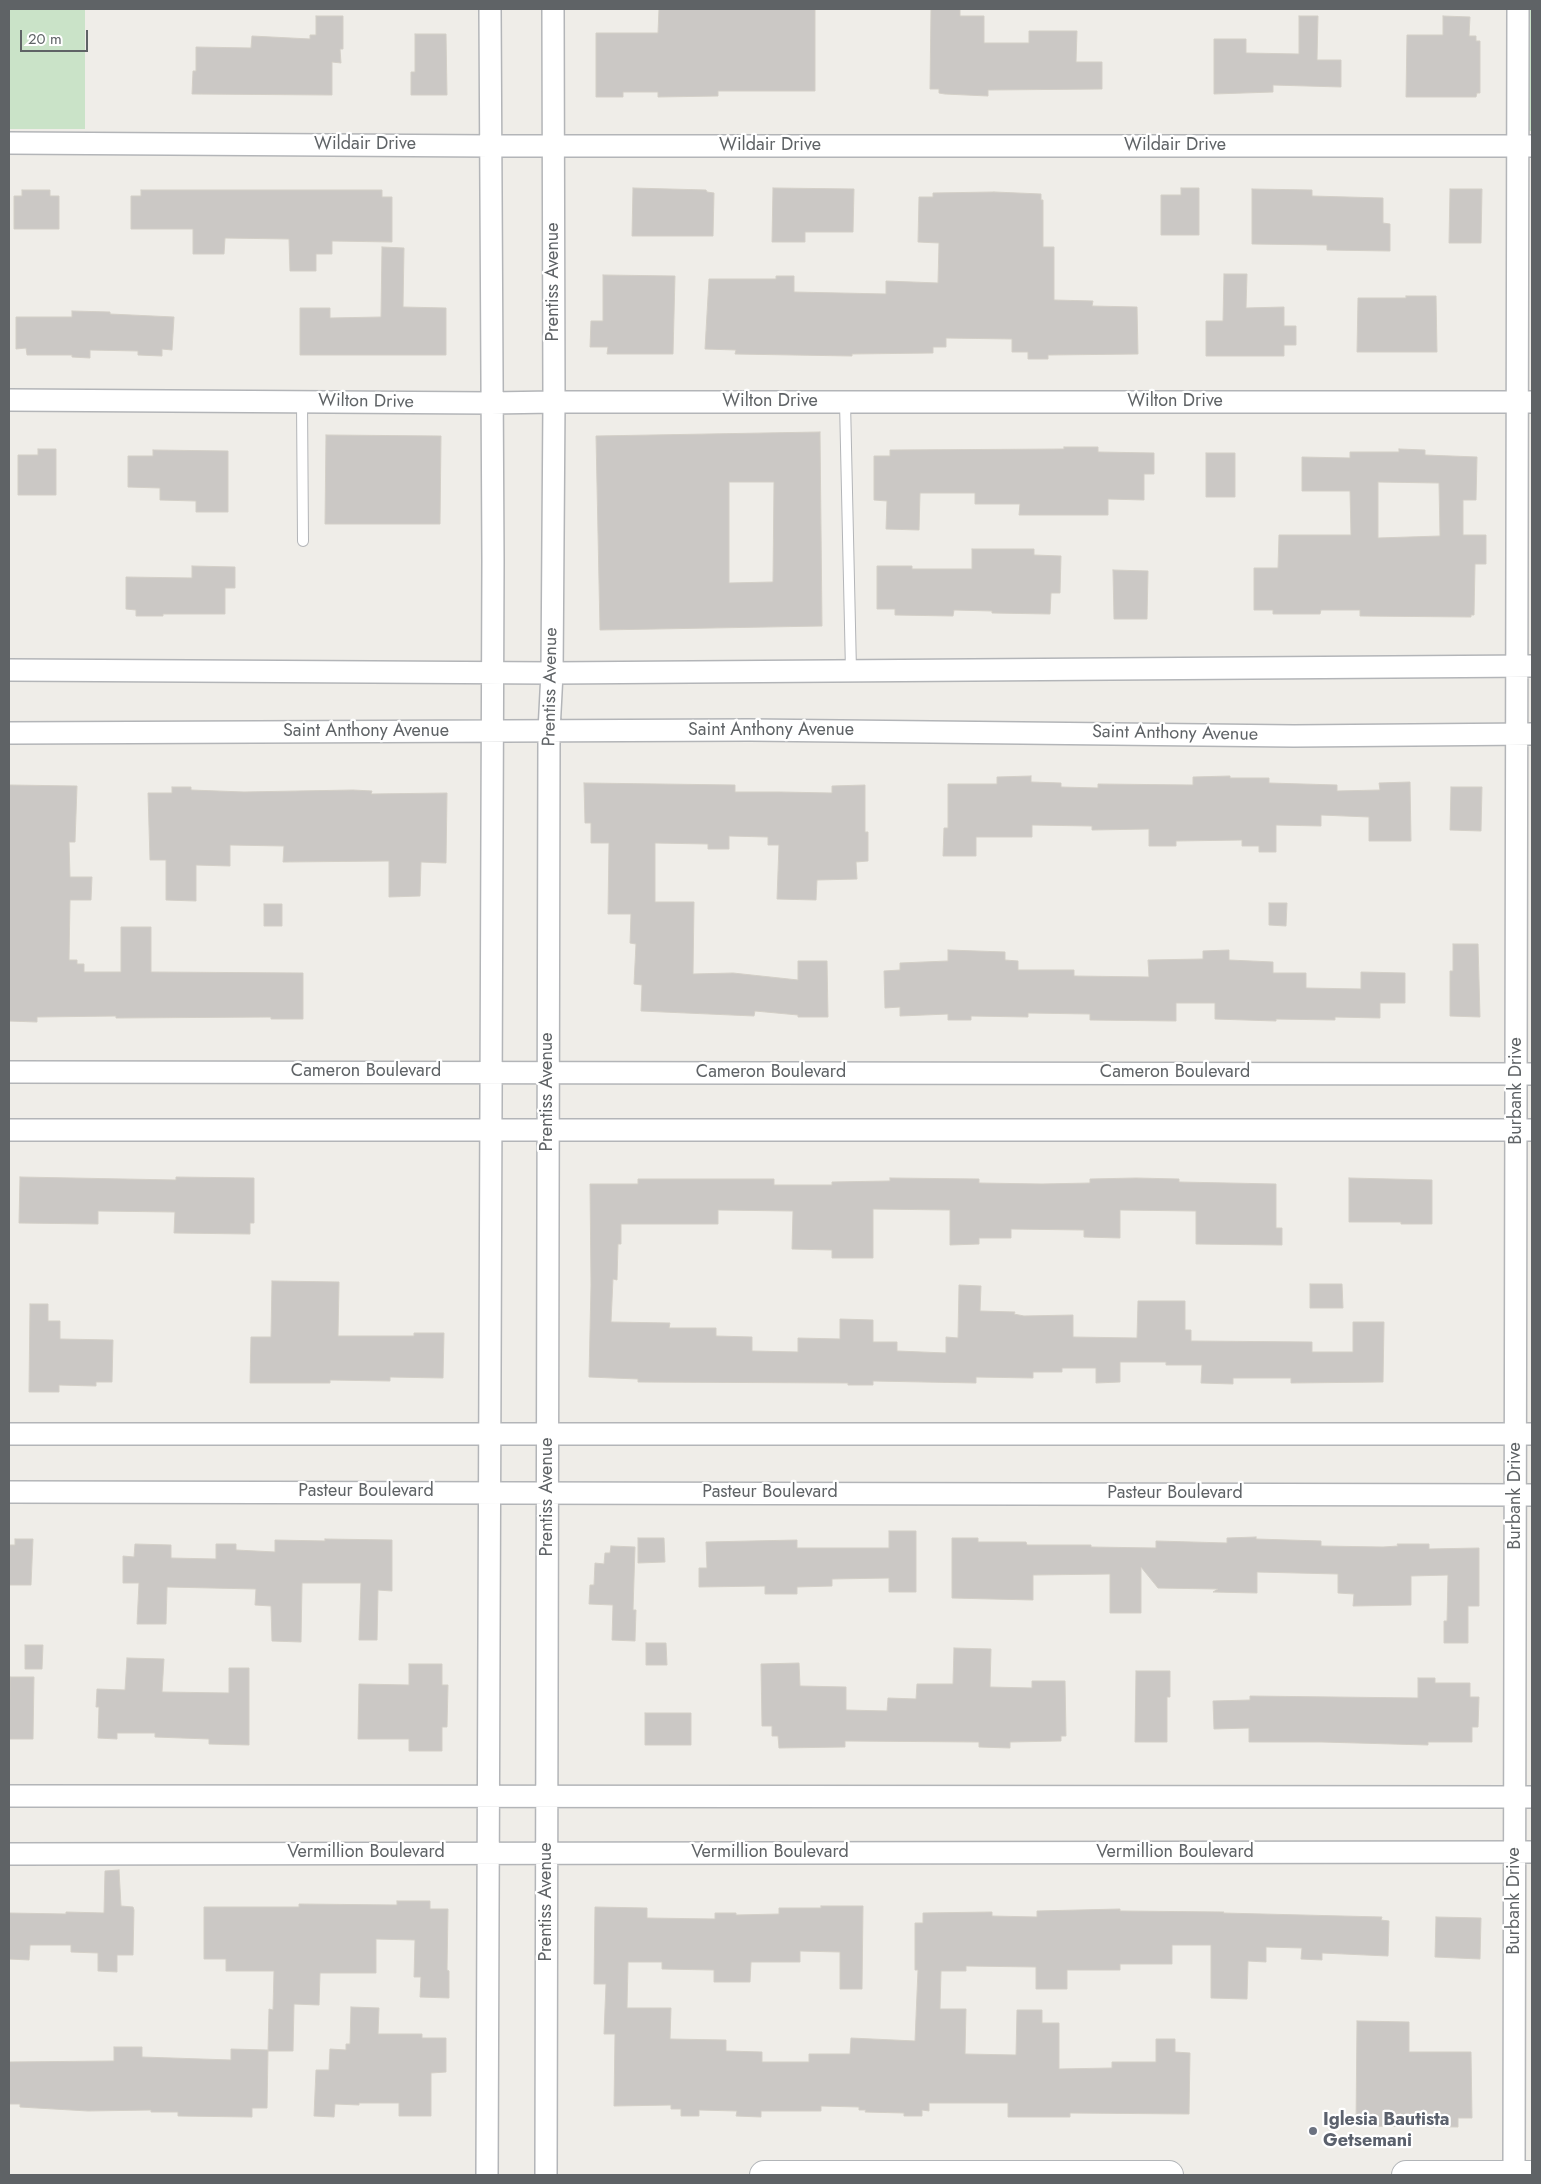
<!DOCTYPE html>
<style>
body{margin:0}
#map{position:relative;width:1541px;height:2184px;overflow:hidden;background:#efede8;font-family:Jost,sans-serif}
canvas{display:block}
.frame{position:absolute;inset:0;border:10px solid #5f6366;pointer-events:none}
.scale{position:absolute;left:20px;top:30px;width:68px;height:22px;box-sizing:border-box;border:2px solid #5f6366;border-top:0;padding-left:6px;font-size:15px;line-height:18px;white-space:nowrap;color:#5f6366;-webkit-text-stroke:4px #fff;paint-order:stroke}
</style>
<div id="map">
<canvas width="1541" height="2184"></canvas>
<div class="frame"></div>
<div class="scale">20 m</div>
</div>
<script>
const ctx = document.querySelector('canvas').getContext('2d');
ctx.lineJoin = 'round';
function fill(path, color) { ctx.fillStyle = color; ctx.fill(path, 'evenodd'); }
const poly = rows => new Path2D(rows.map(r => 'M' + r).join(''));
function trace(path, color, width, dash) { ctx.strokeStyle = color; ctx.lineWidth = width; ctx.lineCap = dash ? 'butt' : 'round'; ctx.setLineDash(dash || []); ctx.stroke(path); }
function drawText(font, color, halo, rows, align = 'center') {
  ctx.font = font + ' Jost,sans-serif'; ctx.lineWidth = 4.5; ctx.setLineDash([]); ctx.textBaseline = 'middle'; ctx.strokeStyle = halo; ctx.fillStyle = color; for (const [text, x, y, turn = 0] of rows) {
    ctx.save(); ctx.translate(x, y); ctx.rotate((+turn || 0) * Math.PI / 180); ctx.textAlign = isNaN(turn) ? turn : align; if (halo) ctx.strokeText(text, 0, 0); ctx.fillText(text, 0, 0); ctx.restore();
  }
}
fill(poly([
 [9,9,85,9,85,129,9,129],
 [1526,9,1532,9,1532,131,1526,131]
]), '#cae3c8');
const building = poly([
 [659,9,815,9,815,91,718,91,718,96,658,97,658,92,623,92,623,97,596,97,596,33,658,33,659,9],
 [931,9,960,9,960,16,984,16,984,43,1029,43,1029,31,1077,31,1076,62,1102,62,1102,89,988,90,988,96,945,94,939,93,939,89,930,89,931,9],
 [316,16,343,16,343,49,340,49,341,63,332,62,332,95,192,94,193,71,196,71,196,47,251,48,252,36,310,39,310,35,316,35,316,16],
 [1299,16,1318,16,1317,60,1341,60,1341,87,1273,85,1273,92,1214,94,1214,39,1246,39,1246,53,1299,54,1299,16],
 [1443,16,1470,17,1469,36,1476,36,1476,41,1480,41,1480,93,1477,93,1476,97,1406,97,1407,35,1443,35,1443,16],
 [415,34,446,34,447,95,411,95,411,72,415,72,415,34],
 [633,188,706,190,707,192,714,193,713,236,632,236,633,188],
 [773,188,854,189,853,232,805,232,805,242,772,242,773,188],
 [1181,188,1199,188,1199,235,1161,235,1161,195,1181,195,1181,188],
 [1252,189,1312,190,1312,196,1383,198,1383,223,1390,224,1390,251,1327,250,1327,245,1252,244,1252,189],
 [1450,189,1482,189,1481,243,1449,243,1450,189],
 [22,190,50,190,50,196,59,196,59,229,14,229,14,196,22,196,22,190],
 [141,190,382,190,382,197,392,197,392,242,332,241,332,254,316,254,316,271,290,271,289,239,225,238,224,254,193,254,193,229,131,229,131,196,141,196,141,190],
 [994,192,1041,194,1041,200,1043,200,1043,247,1054,247,1054,300,1093,301,1092,306,1137,307,1138,354,1048,355,1048,359,1028,359,1028,352,1012,352,1012,339,946,338,946,347,933,347,933,353,852,354,852,356,735,354,736,350,705,349,709,279,776,279,776,276,794,276,794,292,886,294,886,281,938,283,939,243,918,242,919,197,933,197,933,193,994,192],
 [382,247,404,248,403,307,446,308,446,355,300,355,300,308,330,308,330,318,381,317,382,247],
 [1224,274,1247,274,1246,308,1284,307,1284,326,1296,326,1296,345,1284,345,1284,356,1206,356,1206,321,1223,321,1224,274],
 [603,275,675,276,673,354,607,354,608,347,590,347,591,321,603,321,603,275],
 [1406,296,1436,296,1437,352,1357,352,1358,298,1406,298,1406,296],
 [72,311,110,312,110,314,174,317,172,350,162,349,162,356,138,355,138,351,90,350,90,358,72,357,72,355,27,355,26,348,16,349,16,317,72,317,72,311],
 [820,432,822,626,600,630,596,436,820,432],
 [729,482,774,482,773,582,729,583,729,482],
 [326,435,441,436,440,524,325,524,326,435],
 [1064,447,1098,447,1098,452,1154,453,1154,474,1144,474,1144,500,1108,499,1108,515,1019,515,1020,504,975,504,975,493,920,493,919,530,886,529,887,501,874,500,874,456,890,456,890,450,1064,449,1064,447],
 [38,449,56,449,56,495,18,495,18,455,38,455,38,449],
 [1399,449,1425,450,1425,455,1477,457,1476,500,1463,500,1463,535,1486,535,1486,564,1475,564,1474,615,1471,615,1471,617,1360,616,1360,610,1321,610,1320,614,1273,614,1273,610,1254,610,1254,568,1278,568,1279,535,1351,535,1350,491,1302,491,1302,457,1350,458,1350,452,1399,452,1399,449],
 [1378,482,1439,483,1440,536,1378,538,1378,482],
 [153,450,228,451,228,512,196,512,196,501,160,500,160,488,128,487,128,456,153,456,153,450],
 [1206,453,1235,453,1235,497,1206,497,1206,453],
 [972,549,1034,549,1034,555,1061,556,1060,593,1051,593,1050,614,992,613,992,611,954,610,953,616,895,615,895,609,877,609,877,566,912,566,912,569,972,569,972,549],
 [192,566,235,567,235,588,225,588,225,614,163,614,163,616,136,616,136,610,126,609,126,577,192,578,192,566],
 [1113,570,1148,571,1147,619,1114,619,1113,570],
 [1031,776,1031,782,1061,783,1061,787,1098,788,1098,784,1193,785,1193,777,1230,776,1230,778,1269,778,1269,783,1337,785,1337,791,1380,790,1379,783,1410,782,1411,841,1369,841,1369,817,1321,815,1321,826,1276,825,1276,852,1259,852,1259,846,1242,846,1242,840,1176,841,1176,846,1149,846,1149,829,1092,830,1092,826,1032,825,1032,837,976,837,976,856,943,856,944,828,948,828,948,784,997,784,997,777,1031,776],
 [584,783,735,785,735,792,780,792,832,793,832,786,865,785,865,832,868,832,868,861,856,862,857,879,817,880,816,900,777,899,779,845,768,845,768,837,729,836,729,849,708,849,708,844,655,843,655,902,694,902,693,974,733,973,798,980,798,961,827,961,828,1017,798,1017,798,1015,755,1011,754,1016,641,1011,642,985,634,984,636,944,630,943,631,914,608,914,609,843,591,843,591,823,585,823,584,783],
 [9,785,77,786,75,842,69,842,70,877,92,877,91,900,70,900,69,960,77,960,77,964,84,964,84,972,121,972,121,927,151,927,151,972,303,973,303,1019,271,1019,271,1017,116,1018,116,1016,37,1017,37,1022,9,1021,9,785],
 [172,787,191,787,191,790,244,792,353,790,372,791,371,794,447,793,446,863,421,862,420,896,389,897,389,861,283,862,284,846,230,845,230,866,196,865,196,901,166,900,166,860,150,860,148,793,172,793,172,787],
 [1451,787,1482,787,1481,831,1450,830,1451,787],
 [1269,903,1287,903,1286,926,1269,925,1269,903],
 [264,904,282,904,282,926,264,926,264,904],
 [1453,944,1478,944,1480,1017,1450,1016,1450,971,1453,971,1453,944],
 [948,950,1005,952,1005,960,1018,961,1018,970,1074,970,1074,976,1149,977,1148,960,1203,959,1203,951,1229,950,1229,960,1273,962,1273,973,1306,973,1306,988,1361,989,1361,972,1405,973,1405,1003,1380,1003,1380,1018,1335,1017,1335,1020,1276,1019,1276,1021,1215,1019,1215,1003,1176,1003,1176,1021,1090,1020,1090,1014,1028,1013,1028,1017,971,1016,971,1020,948,1020,948,1014,900,1016,900,1007,885,1008,884,971,900,970,900,963,948,961,948,950],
 [20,1177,176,1180,176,1177,254,1178,254,1223,250,1223,250,1234,174,1233,175,1212,98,1211,98,1224,19,1223,20,1177],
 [890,1178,979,1179,979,1183,1042,1184,1090,1183,1090,1179,1136,1178,1179,1179,1179,1182,1276,1184,1276,1228,1282,1228,1282,1245,1196,1244,1196,1211,1120,1210,1120,1238,1084,1237,1084,1230,1011,1229,1011,1238,979,1238,979,1244,950,1245,950,1210,873,1209,873,1258,832,1258,832,1250,792,1249,793,1211,718,1210,718,1224,621,1224,621,1244,618,1244,617,1280,613,1279,611,1322,670,1323,669,1328,716,1328,716,1336,752,1337,752,1351,798,1352,798,1338,840,1339,840,1319,873,1320,873,1342,897,1342,897,1351,946,1353,946,1337,958,1338,959,1285,981,1286,980,1311,1015,1312,1014,1314,1024,1316,1073,1315,1073,1337,1137,1338,1138,1301,1185,1301,1185,1330,1191,1330,1191,1341,1312,1342,1312,1352,1353,1352,1353,1322,1384,1322,1383,1382,1291,1383,1291,1378,1233,1378,1233,1384,1201,1383,1202,1365,1166,1365,1166,1362,1120,1362,1120,1382,1096,1383,1096,1368,1062,1368,1062,1372,1033,1372,1033,1378,976,1377,976,1383,873,1381,873,1385,848,1385,848,1383,638,1382,638,1379,589,1377,591,1285,590,1184,638,1184,638,1179,774,1179,774,1185,832,1185,832,1182,890,1181,890,1178],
 [1349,1178,1432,1180,1432,1224,1401,1224,1401,1222,1349,1222,1349,1178],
 [272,1281,339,1282,338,1336,414,1336,414,1333,444,1333,443,1378,390,1377,390,1381,330,1380,330,1383,250,1383,251,1337,271,1337,272,1281],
 [1310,1284,1342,1284,1343,1308,1310,1308,1310,1284],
 [30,1304,48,1304,48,1321,60,1321,60,1339,113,1340,112,1382,96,1382,96,1386,59,1385,59,1392,29,1392,30,1304],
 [889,1531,916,1531,916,1592,889,1592,889,1578,832,1579,832,1586,797,1587,797,1594,765,1594,765,1586,699,1587,699,1568,707,1568,706,1542,797,1540,797,1548,889,1548,889,1531],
 [1256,1537,1256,1539,1321,1541,1321,1546,1383,1547,1398,1546,1397,1544,1429,1544,1429,1549,1479,1548,1479,1606,1468,1606,1468,1643,1444,1643,1444,1621,1447,1621,1448,1575,1411,1576,1411,1605,1353,1606,1354,1594,1338,1593,1338,1574,1257,1572,1257,1593,1213,1592,1218,1589,1158,1588,1141,1567,1141,1613,1110,1613,1110,1574,1033,1575,1033,1600,952,1598,952,1538,978,1538,978,1542,1026,1542,1027,1545,1091,1545,1091,1547,1156,1548,1156,1541,1227,1543,1227,1538,1256,1537],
 [638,1538,664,1538,665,1562,638,1563,638,1538],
 [15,1539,33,1539,31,1585,9,1585,9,1545,15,1545,15,1539],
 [325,1539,392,1540,392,1591,378,1590,377,1640,359,1640,361,1583,302,1583,301,1642,272,1641,271,1606,255,1605,256,1589,167,1587,166,1624,137,1624,139,1583,123,1583,123,1556,134,1557,135,1544,171,1545,171,1558,216,1559,216,1544,236,1544,236,1550,275,1552,275,1540,325,1541,325,1539],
 [611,1546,635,1547,633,1610,636,1610,635,1641,612,1640,613,1605,589,1604,590,1585,594,1585,595,1563,604,1564,605,1553,610,1553,611,1546],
 [646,1643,666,1643,667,1665,646,1665,646,1643],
 [25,1645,43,1645,42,1669,25,1669,25,1645],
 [954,1648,991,1649,990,1687,1032,1688,1032,1681,1065,1681,1066,1736,1061,1736,1061,1741,1010,1742,1010,1748,979,1747,979,1742,845,1741,845,1747,779,1748,778,1736,772,1736,772,1726,762,1726,761,1664,799,1663,800,1686,846,1687,846,1710,887,1711,888,1698,916,1699,917,1684,953,1684,954,1648],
 [127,1658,164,1659,162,1692,229,1693,229,1668,249,1668,249,1745,209,1744,209,1739,155,1737,155,1733,117,1733,117,1739,98,1738,99,1707,96,1707,97,1689,125,1690,127,1658],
 [409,1664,442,1664,442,1685,448,1685,447,1727,442,1727,442,1751,409,1751,409,1739,358,1739,359,1684,409,1685,409,1664],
 [1136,1671,1170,1671,1170,1697,1167,1697,1167,1742,1135,1742,1136,1671],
 [10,1677,34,1677,33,1739,9,1739,10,1677],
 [1418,1678,1435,1678,1435,1683,1470,1683,1470,1697,1479,1697,1478,1727,1472,1727,1472,1742,1428,1742,1428,1745,1322,1742,1249,1742,1249,1728,1214,1729,1213,1701,1250,1700,1250,1696,1418,1698,1418,1678],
 [645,1713,691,1713,691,1745,645,1745,645,1713],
 [119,1870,121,1906,133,1907,134,1910,133,1955,117,1955,117,1972,98,1971,98,1953,71,1952,71,1945,30,1945,29,1960,9,1959,9,1913,66,1914,66,1912,104,1913,105,1871,119,1870],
 [397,1901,430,1901,430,1909,448,1909,447,1970,449,1971,449,1998,420,1997,421,1977,414,1977,415,1940,376,1939,376,1973,320,1973,319,2005,294,2004,293,2051,268,2051,269,2009,273,2010,274,1971,226,1971,226,1959,204,1959,204,1907,299,1907,299,1904,397,1905,397,1901],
 [821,1906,863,1906,862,1989,840,1989,840,1952,800,1951,800,1962,751,1962,750,1982,714,1982,714,1970,662,1969,662,1962,628,1962,627,2008,671,2008,670,2039,726,2040,726,2051,762,2052,762,2062,809,2062,809,2054,850,2054,851,2038,915,2041,918,1970,915,1970,915,1923,923,1923,923,1913,992,1912,992,1916,1037,1917,1037,1911,1120,1909,1120,1911,1224,1912,1223,1913,1382,1917,1381,1920,1389,1921,1388,1956,1322,1953,1322,1960,1301,1959,1302,1948,1266,1947,1266,1962,1248,1961,1247,1999,1211,1998,1211,1945,1172,1945,1172,1964,1120,1964,1120,1970,1067,1970,1067,1989,1036,1989,1036,1967,966,1966,966,1971,941,1971,940,2009,966,2009,965,2054,1016,2055,1017,2010,1042,2010,1042,2023,1059,2023,1059,2069,1112,2068,1112,2062,1156,2062,1156,2039,1175,2039,1175,2052,1190,2053,1189,2114,1070,2113,1070,2117,1008,2117,1008,2103,929,2103,929,2111,922,2110,922,2116,904,2116,904,2113,865,2112,866,2110,859,2110,859,2107,821,2106,821,2111,761,2111,761,2117,736,2116,737,2111,699,2110,699,2116,681,2116,681,2109,671,2109,671,2105,614,2106,615,2034,604,2034,606,1984,594,1984,595,1907,647,1908,647,1918,715,1919,715,1913,736,1913,736,1915,779,1914,779,1908,821,1908,821,1906],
 [1436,1917,1481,1918,1480,1959,1435,1957,1436,1917],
 [351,2007,379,2008,378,2034,422,2034,422,2038,446,2038,446,2072,431,2073,431,2116,399,2116,399,2103,359,2103,359,2105,335,2104,334,2117,314,2116,316,2070,329,2070,330,2049,346,2050,346,2044,350,2044,351,2007],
 [1357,2021,1409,2022,1409,2052,1471,2052,1472,2118,1458,2118,1458,2127,1356,2126,1357,2021],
 [114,2047,142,2047,142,2057,231,2060,231,2049,268,2050,267,2108,252,2108,252,2117,178,2116,178,2112,151,2112,151,2110,88,2111,20,2107,20,2104,9,2104,9,2062,114,2061,114,2047]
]);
fill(building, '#cbc8c5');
trace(building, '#d3cfc7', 1);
const lane = poly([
 [302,401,303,541],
 [845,402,851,671]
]);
const street = poly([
 [9,143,491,146,1531,146],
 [9,400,491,403,554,402,1531,402],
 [9,670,552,673,1532,666],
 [9,733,750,730,1294,736,1531,734],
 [9,1072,1532,1074],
 [9,1130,1532,1130],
 [9,1434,1532,1434],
 [9,1492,1532,1495],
 [9,1796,1532,1797],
 [9,1854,1532,1852],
 [1514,2174,1518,9],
 [487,2175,493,561,490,9],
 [546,2175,549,731,552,673,554,402,553,9]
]);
const secondary = poly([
 [764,2175,1169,2175],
 [1406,2175,1532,2175]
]);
trace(lane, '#b3b5b8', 12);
trace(street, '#b3b5b8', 24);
trace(secondary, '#b2b5b8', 30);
trace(lane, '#fff', 10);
trace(street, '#fff', 21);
trace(secondary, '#fff', 28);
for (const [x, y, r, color] of [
 [1313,2131,5,"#6b7280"]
]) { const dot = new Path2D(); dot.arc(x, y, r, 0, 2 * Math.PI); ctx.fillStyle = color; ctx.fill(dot); trace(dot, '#fff', 2); }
drawText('18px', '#5f6366', '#fff', [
 ["Wildair Drive",365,145],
 ["Wildair Drive",770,146],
 ["Wildair Drive",1175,146],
 ["Prentiss Avenue",554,282,-90],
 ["Wilton Drive",366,402,1],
 ["Wilton Drive",770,402],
 ["Wilton Drive",1175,402],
 ["Prentiss Avenue",551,687,-89],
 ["Saint Anthony Avenue",771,731],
 ["Saint Anthony Avenue",366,732],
 ["Saint Anthony Avenue",1175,734,1],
 ["Cameron Boulevard",366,1072],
 ["Cameron Boulevard",771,1073],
 ["Cameron Boulevard",1175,1073],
 ["Burbank Drive",1517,1091,-90],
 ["Prentiss Avenue",548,1092,-90],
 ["Pasteur Boulevard",366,1492],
 ["Pasteur Boulevard",770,1493],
 ["Pasteur Boulevard",1175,1494],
 ["Burbank Drive",1516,1496,-90],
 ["Prentiss Avenue",548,1497,-90],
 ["Vermillion Boulevard",366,1853],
 ["Vermillion Boulevard",770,1853],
 ["Vermillion Boulevard",1175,1853],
 ["Burbank Drive",1515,1901,-90],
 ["Prentiss Avenue",547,1902,-90]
]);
drawText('bold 18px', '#5b616d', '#fff', [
 ["Iglesia Bautista",1323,2121],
 ["Getsemani",1323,2142]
], 'left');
</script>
